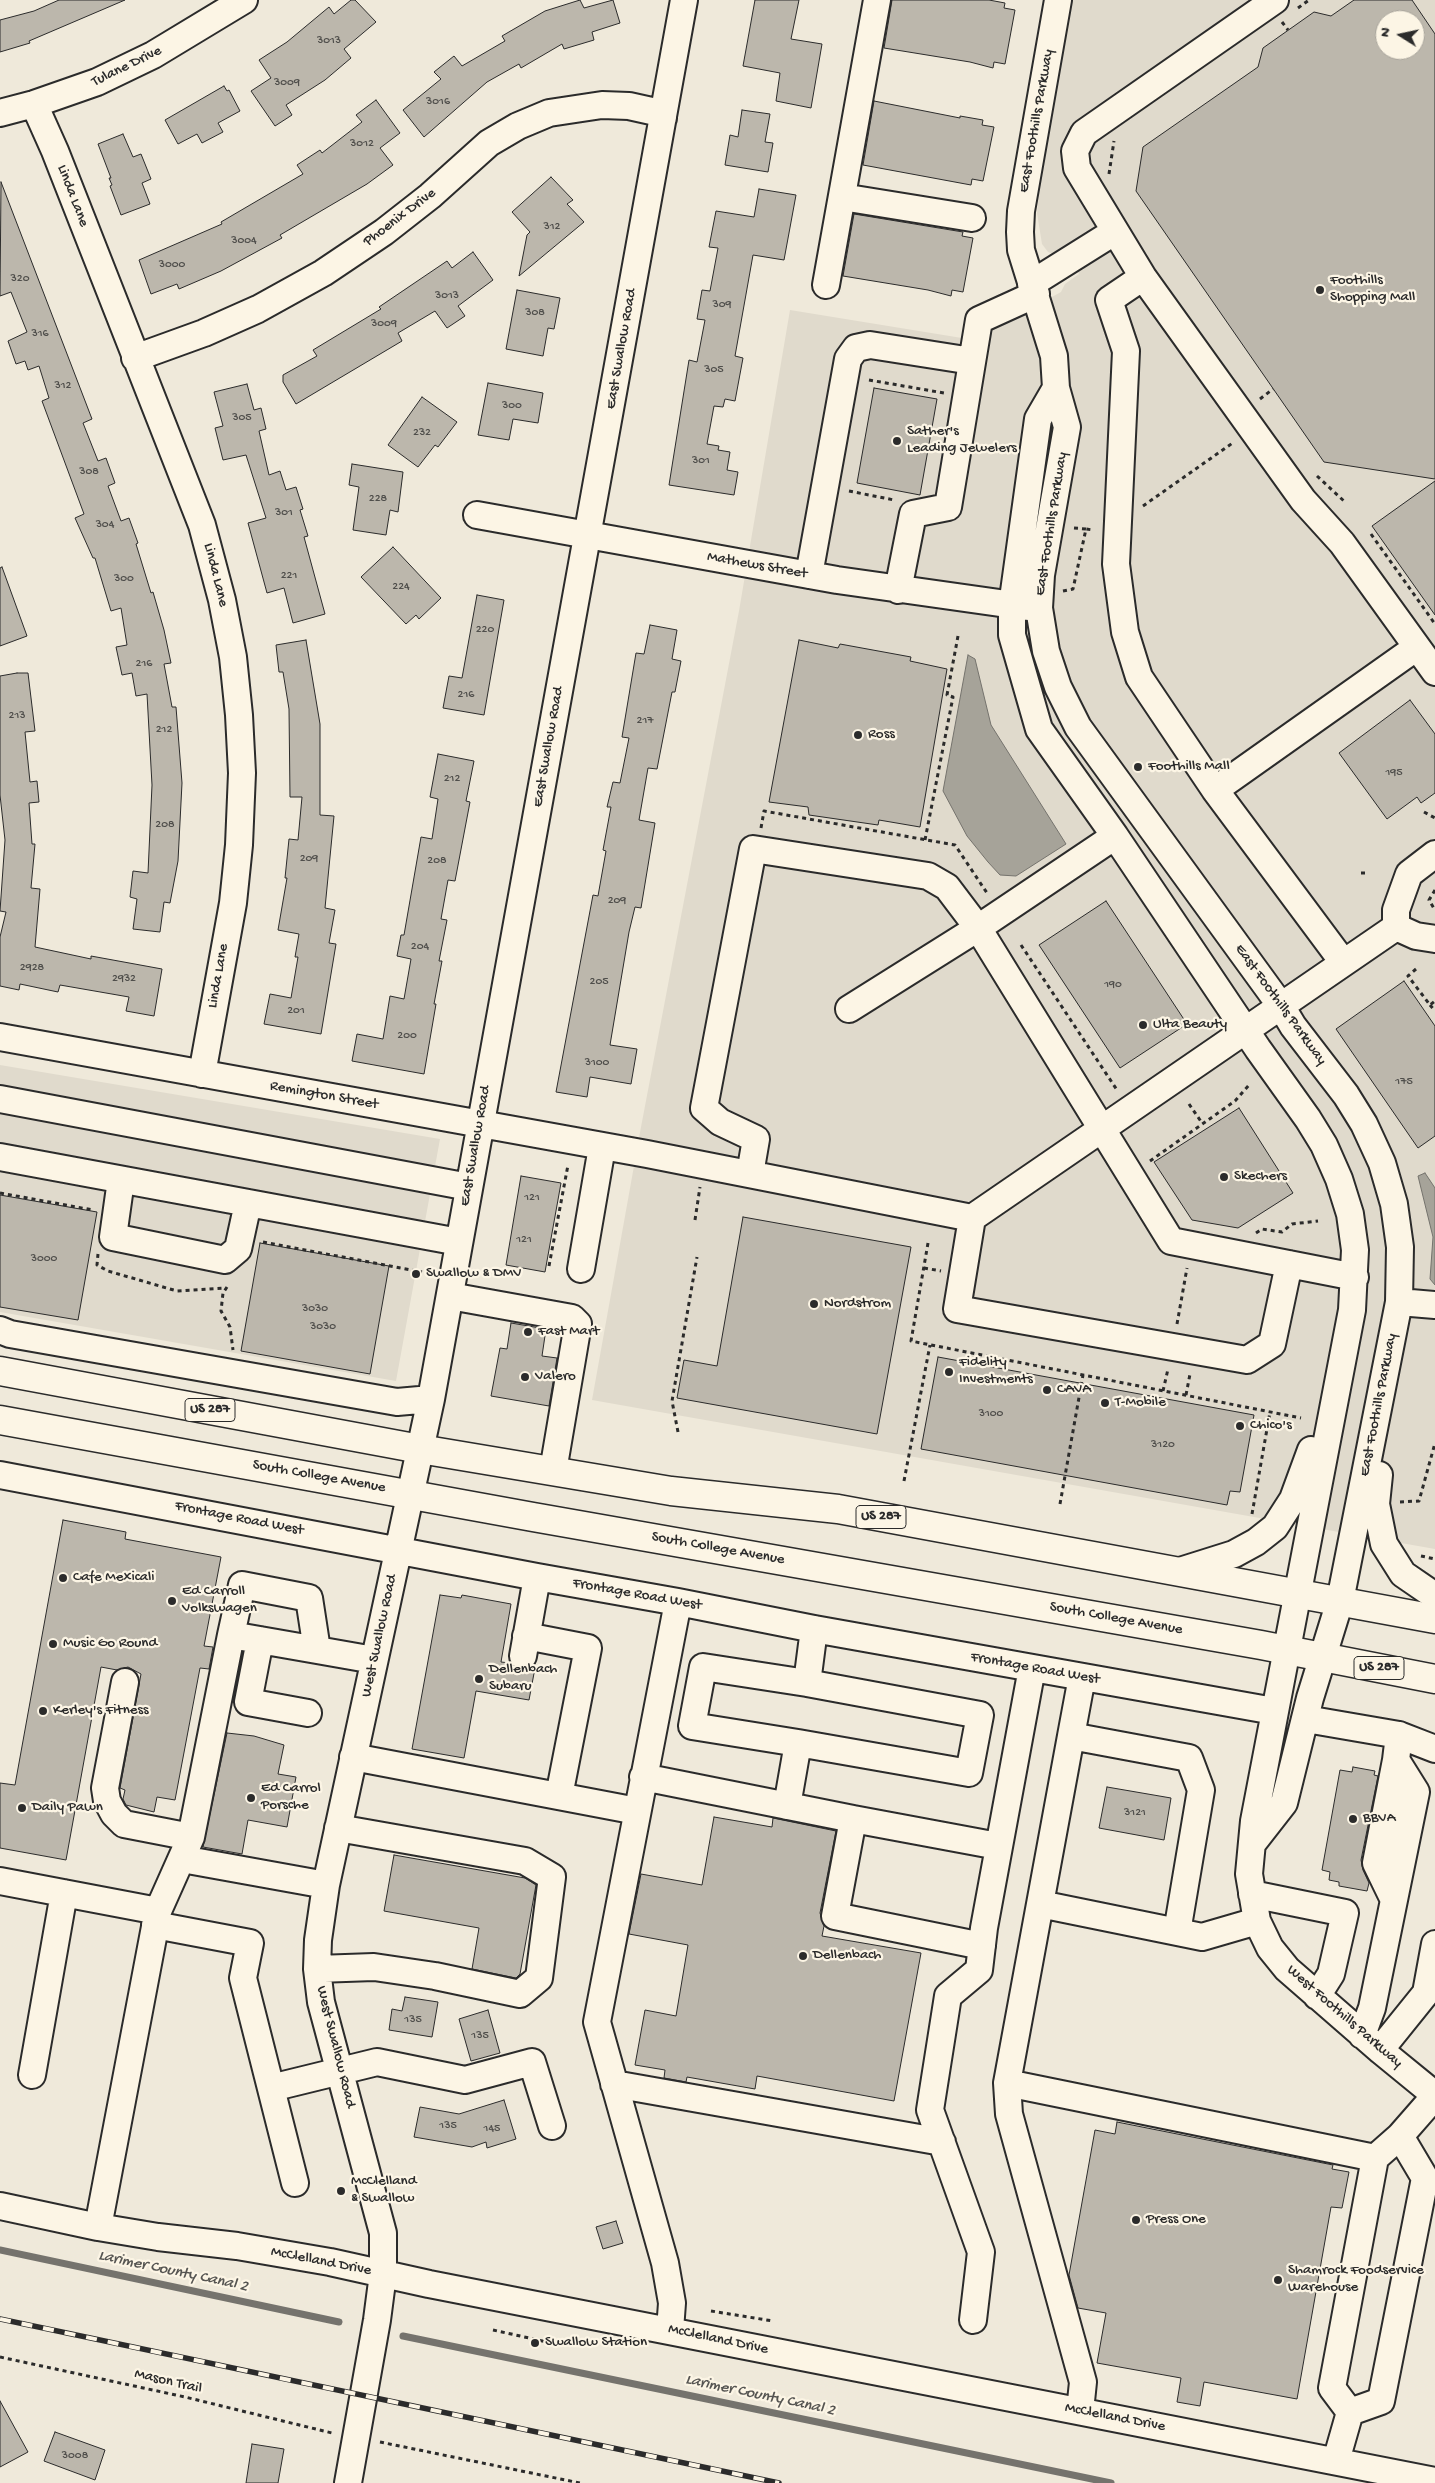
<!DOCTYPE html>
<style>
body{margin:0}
#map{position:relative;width:1435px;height:2483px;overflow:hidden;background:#efe9da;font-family:"Gochi Hand",sans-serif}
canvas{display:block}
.north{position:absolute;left:1375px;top:10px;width:50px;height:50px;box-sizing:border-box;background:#fcf5e5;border:1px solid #a8a49b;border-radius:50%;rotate:280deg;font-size:14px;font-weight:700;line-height:20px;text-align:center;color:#2b2b2b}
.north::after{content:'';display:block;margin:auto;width:18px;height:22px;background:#2b2b2b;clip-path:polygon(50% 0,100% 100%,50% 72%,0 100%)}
</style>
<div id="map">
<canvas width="1435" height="2483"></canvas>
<div class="north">N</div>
</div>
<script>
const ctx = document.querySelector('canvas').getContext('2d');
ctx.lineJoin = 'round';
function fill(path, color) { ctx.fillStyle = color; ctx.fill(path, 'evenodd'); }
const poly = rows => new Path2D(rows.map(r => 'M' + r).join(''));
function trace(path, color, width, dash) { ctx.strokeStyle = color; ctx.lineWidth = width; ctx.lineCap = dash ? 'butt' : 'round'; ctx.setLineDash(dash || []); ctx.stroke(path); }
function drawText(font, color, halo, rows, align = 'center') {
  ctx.font = font + ' "Gochi Hand",sans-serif'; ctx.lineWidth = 4.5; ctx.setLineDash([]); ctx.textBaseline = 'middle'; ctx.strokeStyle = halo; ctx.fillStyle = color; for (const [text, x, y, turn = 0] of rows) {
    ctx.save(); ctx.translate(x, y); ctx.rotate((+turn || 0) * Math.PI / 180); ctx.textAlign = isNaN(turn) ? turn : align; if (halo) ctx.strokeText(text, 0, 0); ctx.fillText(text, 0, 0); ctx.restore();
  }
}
fill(poly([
 [1072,0,1435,0,1435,1549,592,1400,641,1127,739,611,790,310,968,339,973,318,981,304,1000,294,1007,318,1012,319,1061,292,1065,284,1079,274,1067,253,1056,255,1048,252,1042,244,1037,213,1042,165],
 [1385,20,1415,20,1415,50,1385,50],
 [0,1065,440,1139,396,1381,0,1312]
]), '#e0dacc');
const water = poly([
 [968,655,975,659,991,725,1066,844,1016,876,1000,875,988,862,967,836,943,791,968,655],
 [1425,1173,1435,1188,1435,1285,1430,1279,1433,1237,1418,1176,1425,1173]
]);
fill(water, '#a6a399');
trace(water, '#75736d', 1);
trace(poly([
 [0,2250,339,2322],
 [403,2336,1111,2483]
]), '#75736d', 7);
const building = poly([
 [59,0,125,0,29,41,30,43,0,52,0,20,34,11,59,0],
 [351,0,355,0,376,22,344,49,351,58,325,80,286,105,292,115,275,126,251,91,271,78,259,60,287,42,329,7,334,14,351,0],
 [580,0,584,8,613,0,620,23,592,32,594,40,564,49,562,44,521,68,519,64,487,82,424,137,403,110,441,79,434,72,454,56,462,66,505,41,502,36,545,11,580,0],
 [755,0,799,0,791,39,822,44,811,108,776,101,780,73,743,66,755,0],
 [892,0,989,0,1005,3,1004,8,1015,10,1005,64,994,62,993,68,970,62,884,48,892,0],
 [1354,0,1412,0,1435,34,1435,479,1324,462,1136,191,1143,147,1258,67,1263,48,1314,12,1331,16,1354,0],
 [1385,20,1415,20,1415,50,1385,50,1385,20],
 [224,86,227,91,229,90,240,111,218,123,223,132,202,143,197,134,178,144,165,120,224,86],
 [376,100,400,133,380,148,393,165,367,184,280,235,282,238,221,271,179,289,177,284,151,294,139,260,222,224,221,222,303,174,297,165,320,150,322,153,362,122,356,115,376,100],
 [874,101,960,118,960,116,983,120,982,125,994,127,983,181,972,179,971,185,863,165,874,101],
 [742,110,770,114,765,142,773,143,768,172,725,165,730,135,738,137,742,110],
 [123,134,133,157,141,154,151,179,142,183,150,204,121,215,110,186,112,185,109,178,111,178,98,144,123,134],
 [551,177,573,200,567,204,584,222,519,276,527,235,530,232,512,212,551,177],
 [1,182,92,419,83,423,98,461,106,458,115,483,108,486,121,521,129,518,138,543,136,544,151,593,153,592,164,630,171,663,164,664,172,707,176,707,182,783,178,861,170,903,164,902,160,932,133,929,137,899,130,897,133,871,148,873,152,785,147,694,136,696,132,673,122,675,116,647,127,645,121,608,111,611,95,558,93,558,75,518,84,514,42,401,49,398,39,366,28,370,25,361,16,364,8,341,27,332,11,292,0,296,1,182],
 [759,189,796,195,784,260,753,255,735,356,743,358,735,401,725,399,723,407,714,406,707,444,719,446,718,450,730,452,727,470,738,472,734,495,669,485,689,360,697,362,705,320,697,319,702,290,710,291,718,248,709,247,716,211,754,217,759,189],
 [854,214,963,232,962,236,973,238,963,292,952,290,951,296,928,290,843,276,854,214],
 [473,252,493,280,458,306,465,316,447,328,435,311,398,333,402,341,296,404,283,382,283,375,317,356,313,350,381,309,379,307,447,261,452,268,473,252],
 [517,290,560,298,554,329,548,328,543,356,506,349,517,290],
 [488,383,543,393,538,423,513,419,509,440,478,435,488,383],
 [247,384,254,410,261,408,266,429,259,431,269,475,280,471,286,490,296,487,303,509,300,510,308,536,304,537,325,614,293,623,284,588,267,593,248,523,266,518,246,455,223,460,215,428,223,426,214,392,247,384],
 [874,388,937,399,920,495,857,483,874,388],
 [422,397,457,422,438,447,435,445,418,467,388,445,422,397],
 [352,464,403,472,398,512,390,510,386,535,353,530,359,487,349,485,352,464],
 [1435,481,1435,615,1372,526,1435,481],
 [393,547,441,598,419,619,416,615,406,624,361,577,393,547],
 [2,567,27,636,0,646,0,568,2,567],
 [477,595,504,600,484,715,443,708,449,676,462,678,477,595],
 [650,625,677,630,672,659,681,661,675,692,672,692,657,769,648,768,639,820,655,823,641,908,635,907,629,932,610,1045,637,1049,631,1084,590,1077,587,1097,556,1092,593,895,598,896,606,851,603,850,611,807,607,807,613,782,620,783,629,738,622,737,636,653,644,654,650,625],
 [306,640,320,724,320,815,334,816,325,908,335,910,329,943,336,944,321,1034,264,1024,270,994,291,998,298,957,295,957,299,934,278,930,287,878,285,878,289,839,298,840,302,797,290,797,289,709,283,672,279,672,276,645,306,640],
 [799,640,838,648,840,644,911,657,910,661,947,669,920,827,879,820,878,825,809,815,808,807,769,802,799,640],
 [17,673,28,673,35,731,25,732,30,782,37,781,39,802,29,803,32,844,35,844,31,888,40,889,35,947,91,959,91,956,162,969,154,1016,126,1011,129,997,60,985,58,992,20,984,19,990,0,986,0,937,6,912,0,911,5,840,0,795,0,676,17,673],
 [1410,700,1435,734,1435,793,1421,803,1417,797,1387,819,1339,753,1410,700],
 [438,754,474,761,466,801,470,802,455,881,448,880,441,919,447,920,439,961,442,961,434,1004,436,1004,424,1074,352,1061,357,1034,383,1039,390,996,404,999,411,959,397,956,401,935,404,935,421,837,432,839,438,799,430,797,438,754],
 [1106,901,1187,1024,1120,1068,1039,945,1106,901],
 [1404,981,1435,1026,1435,1136,1418,1148,1336,1029,1404,981],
 [1239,1108,1293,1193,1238,1228,1192,1220,1154,1162,1239,1108],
 [521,1176,561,1183,545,1272,506,1265,521,1176],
 [0,1195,97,1212,78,1320,0,1307,0,1195],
 [743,1217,911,1247,877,1434,677,1398,684,1360,717,1366,743,1217],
 [260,1243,389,1266,370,1374,241,1351,260,1243],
 [511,1323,546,1329,542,1356,557,1358,549,1406,491,1396,500,1348,507,1349,511,1323],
 [938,1357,1254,1415,1240,1492,1230,1491,1227,1505,921,1449,938,1357],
 [63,1520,126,1532,125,1539,221,1557,204,1646,213,1647,209,1669,200,1668,175,1800,157,1797,154,1812,126,1805,123,1799,125,1790,120,1788,141,1674,128,1667,117,1670,101,1667,66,1860,0,1848,0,1783,15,1785,63,1520],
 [440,1595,461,1598,462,1595,511,1604,501,1662,510,1663,520,1671,535,1668,529,1700,476,1691,464,1758,412,1749,440,1595],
 [227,1733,254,1736,284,1745,278,1774,296,1777,287,1827,248,1820,242,1854,203,1847,227,1733],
 [1353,1767,1375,1771,1374,1775,1378,1776,1361,1860,1363,1870,1369,1883,1367,1891,1339,1886,1339,1882,1329,1880,1330,1872,1322,1870,1340,1770,1352,1772,1353,1767],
 [1107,1787,1171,1798,1164,1840,1099,1828,1107,1787],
 [714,1817,772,1827,773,1818,836,1831,820,1913,824,1926,822,1936,921,1953,894,2101,757,2076,755,2089,687,2077,686,2082,664,2078,665,2070,635,2065,645,2010,676,2016,688,1945,629,1934,641,1874,702,1885,714,1817],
 [394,1855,525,1878,536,1885,520,1974,516,1978,472,1969,479,1928,384,1911,394,1855],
 [405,1997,438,2002,432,2037,389,2030,392,2009,402,2011,405,1997],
 [488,2010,500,2053,471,2061,459,2019,488,2010],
 [504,2100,516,2139,487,2148,486,2142,472,2147,414,2137,420,2107,459,2114,504,2100],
 [1117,2122,1333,2165,1332,2169,1349,2172,1342,2208,1331,2207,1297,2399,1204,2382,1200,2406,1177,2402,1181,2378,1097,2363,1106,2313,1078,2308,1069,2275,1095,2130,1115,2134,1117,2122],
 [616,2221,623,2243,603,2249,596,2227,616,2221],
 [0,2401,28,2452,0,2467,0,2401],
 [55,2432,105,2450,95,2480,44,2461,55,2432],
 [252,2444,284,2449,278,2483,246,2483,252,2444]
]);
fill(building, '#bcb7ac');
trace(building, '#2b2b2b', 1);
const minor = poly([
 [1058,0,1021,211,1020,232,1021,250,1054,356,1056,388,1067,427,1041,575,1039,608,1046,651,1058,687,1078,727,1281,1006,1293,1026,1346,1095,1364,1124,1382,1163,1394,1204,1400,1247,1399,1302,1340,1601,1310,1698,1284,1803,1252,1844],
 [1275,0,1084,133,1075,151,1077,168,1143,277,1303,500,1342,543,1435,672],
 [34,104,55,151,202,525,222,600,233,657,239,715,242,773,239,845,233,903,202,1074],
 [0,113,34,104,97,82,153,55,244,0],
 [842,197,972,218],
 [1143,277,1109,300,1126,351,1116,564,1125,632,1139,677,1215,790,1343,962],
 [1031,284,1114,232],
 [826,285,877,0],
 [135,358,204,333,258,309,323,273,384,232,430,196,489,143,518,126,549,113,602,105,629,106,656,112,663,118],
 [1056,388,1038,419,1012,606,1012,635,1039,729,1115,836,1258,1049,1308,1119,1324,1145,1339,1179,1350,1214,1355,1250,1352,1310,1254,1821,1249,1874,1257,1921,1270,1948,1287,1969,1380,2050,1435,2095],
 [477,515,837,580,1028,607],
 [809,575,848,359,856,348,870,345,972,361],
 [898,590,913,514,948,507,979,320,1036,294],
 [1215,790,1417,647],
 [1396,927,1396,910,1409,874,1435,854],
 [1396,927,1416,936,1435,939],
 [849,1009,978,928,1115,836],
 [0,1037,647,1154,972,1218,1396,927],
 [0,1099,469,1187],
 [0,1157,459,1242],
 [750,1174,756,1139,720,1122,704,1108,753,849,928,876,947,887,978,928,1171,1241,1355,1277],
 [121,1180,113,1237,225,1260,238,1249,248,1203],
 [972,1218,957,1309,1247,1360,1272,1344,1289,1264],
 [581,1269,602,1147],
 [450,1296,572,1318,578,1324,553,1471],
 [1399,1302,1435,1305],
 [0,1330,10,1334,397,1402,431,1399],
 [0,1475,537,1577,678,1602,814,1629,1274,1711],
 [1379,1475,1376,1504,1384,1544,1403,1574,1435,1596],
 [1180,1571,1234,1554,1256,1542,1275,1527,1293,1499,1311,1450],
 [526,1636,588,1648,559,1796],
 [260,1640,248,1702,308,1713],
 [317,1650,374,1660],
 [523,1656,537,1577],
 [125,1682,105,1788,107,1801,114,1814,124,1824,191,1837],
 [1306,1719,1399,1735,1435,1749],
 [1071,1736,1082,1677],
 [798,1743,969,1773,980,1715,807,1683],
 [353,1757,637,1811],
 [643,1777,853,1819,835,1916,982,1946],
 [787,1806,798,1743,692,1726,703,1667,807,1683,814,1629],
 [853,1819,998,1846],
 [182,1859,326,1885],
 [0,1881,158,1911],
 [1252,1894,1345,1913,1331,1974,1317,1996],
 [1393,1898,1376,1863,1396,1760],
 [1040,1904,1071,1736,1189,1758,1201,1790,1177,1932],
 [1257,1921,1202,1937,1040,1904,1007,2083,1375,2158,1400,2136,1435,2096],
 [155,1925,250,1943,243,1978,295,2183],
 [317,1969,374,1967,435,1976,520,1994,539,1978,552,1877,525,1861,338,1828],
 [1362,2035,1372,2008,1416,1792,1396,1760,1399,1735],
 [1380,2050,1426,1993,1435,1944],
 [32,2075,64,1893],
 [1007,2083,1009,2114,1083,2382,1080,2411],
 [614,2084,942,2142],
 [271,2088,377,2062,465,2080,532,2062,552,2126],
 [1375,2158,1332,2388,1350,2412,1381,2401,1425,2178,1400,2136],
 [0,2206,98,2227,158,2237,237,2246,330,2262,429,2284,1435,2481],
 [98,2227,158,1911,191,1837,231,1635,242,1585,309,1598,317,1650,231,1635],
 [973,2320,981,2252,930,2110,948,1996,979,1970,984,1928,1032,1668],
 [670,2330,672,2303,665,2263,597,2022,678,1602],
 [1336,2461,1350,2412],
 [348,2483,377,2320,383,2274,383,2233,321,2002,317,1969,318,1940,326,1885,431,1399,684,0]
]);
const highway = poly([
 [0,1371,420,1449,671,1491,838,1509,1435,1619],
 [0,1420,533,1517,1261,1645,1435,1679]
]);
trace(minor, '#2b2b2b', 30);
trace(highway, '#2b2b2b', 31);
trace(poly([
 [1298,8,1309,0],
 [1282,22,1288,30],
 [1109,174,1114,141],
 [869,380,944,393],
 [1260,399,1273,389],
 [1317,476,1345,502],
 [849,491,894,500],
 [1143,506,1234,442],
 [1074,528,1086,529],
 [1371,534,1435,624],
 [1063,591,1073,589,1086,529,1093,530],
 [1424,812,1435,818],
 [761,828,764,811,955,845,987,893],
 [925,840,953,697,947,695,958,636],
 [1361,873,1369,873],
 [1435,890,1429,900,1435,910],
 [1021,945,1117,1090],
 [1416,969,1408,976,1430,1005,1435,1001],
 [1430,1005,1435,1011],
 [1189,1104,1202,1123],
 [1150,1161,1235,1101,1249,1085],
 [0,1193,93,1210],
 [695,1220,700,1187],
 [1256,1233,1262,1229,1282,1232,1292,1224,1318,1221],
 [263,1242,422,1272],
 [928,1243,911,1341,1301,1418],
 [98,1254,97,1265,108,1271,177,1291,226,1288],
 [549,1266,568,1165],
 [924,1268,941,1271],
 [227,1287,223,1293,221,1311,230,1327,233,1350],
 [1177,1324,1187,1268],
 [1163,1391,1168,1369],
 [1186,1395,1190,1374],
 [678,1432,672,1401,697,1257],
 [904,1481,930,1345],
 [1400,1502,1419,1501,1435,1443],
 [1060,1504,1083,1375],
 [1252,1514,1270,1412],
 [1421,1556,1435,1559],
 [711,2311,773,2321],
 [493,2330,556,2344],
 [0,2357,185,2397,332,2433],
 [380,2442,580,2483]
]), '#2b2b2b', 3, [4, 4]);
trace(minor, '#fcf5e5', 26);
trace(highway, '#fcf5e5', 28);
const rail = poly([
 [0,2319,779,2483]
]);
trace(rail, '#2b2b2b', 5.5);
trace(rail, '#fcf5e5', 4, [11]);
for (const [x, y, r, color] of [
 [1320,290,5,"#2b2b2b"],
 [897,441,5,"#2b2b2b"],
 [858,735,5,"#2b2b2b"],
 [1138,767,5,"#2b2b2b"],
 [1143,1025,5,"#2b2b2b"],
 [1224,1177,5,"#2b2b2b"],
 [416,1274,5,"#2b2b2b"],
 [814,1304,5,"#2b2b2b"],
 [528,1332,5,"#2b2b2b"],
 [949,1372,5,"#2b2b2b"],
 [525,1377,5,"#2b2b2b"],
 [1047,1390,5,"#2b2b2b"],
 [1105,1403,5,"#2b2b2b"],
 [1240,1426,5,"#2b2b2b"],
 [63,1578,5,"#2b2b2b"],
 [172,1601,5,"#2b2b2b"],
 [53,1644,5,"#2b2b2b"],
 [479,1679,5,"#2b2b2b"],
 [43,1711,5,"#2b2b2b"],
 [251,1798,5,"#2b2b2b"],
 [22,1808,5,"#2b2b2b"],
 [1353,1819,5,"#2b2b2b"],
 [803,1956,5,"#2b2b2b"],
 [341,2191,5,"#2b2b2b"],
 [1136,2220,5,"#2b2b2b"],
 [1278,2280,5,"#2b2b2b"],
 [535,2343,5,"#2b2b2b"]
]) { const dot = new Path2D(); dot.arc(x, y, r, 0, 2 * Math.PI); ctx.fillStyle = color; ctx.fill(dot); trace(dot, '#fcf5e5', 2); }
drawText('12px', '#4f4e4b', null, [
 ["3013",329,41],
 ["3009",287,83],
 ["3016",438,102],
 ["3012",362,144],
 ["312",552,227],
 ["3004",244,241],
 ["3000",172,265],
 ["320",20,279],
 ["3013",447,296],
 ["309",722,305],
 ["308",535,313],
 ["3009",384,324],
 ["316",40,334],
 ["305",714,370],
 ["312",63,386],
 ["300",512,406],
 ["305",242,418],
 ["232",422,433],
 ["301",701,461],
 ["308",89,472],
 ["228",378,499],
 ["301",284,513],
 ["304",105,525],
 ["221",289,576],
 ["300",124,579],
 ["224",401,587],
 ["220",485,630],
 ["216",144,664],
 ["216",466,695],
 ["213",17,716],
 ["217",645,721],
 ["212",164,730],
 ["195",1394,773],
 ["212",452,779],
 ["208",165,825],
 ["209",309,859],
 ["208",437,861],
 ["209",617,901],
 ["204",420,947],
 ["2928",32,968],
 ["2932",124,979],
 ["205",599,982],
 ["190",1113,985],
 ["201",296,1011],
 ["200",407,1036],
 ["3100",597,1063],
 ["175",1404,1082],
 ["121",532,1198],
 ["121",524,1240],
 ["3000",44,1259],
 ["3030",315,1309],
 ["3030",323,1327],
 ["3100",991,1414],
 ["3120",1163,1445],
 ["3121",1135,1813],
 ["135",413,2020],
 ["135",480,2036],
 ["135",448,2126],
 ["145",492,2129],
 ["3008",75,2456]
]);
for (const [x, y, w] of [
 [210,1410,50],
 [881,1517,50],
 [1379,1668,50]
]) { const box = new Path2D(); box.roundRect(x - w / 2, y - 11.5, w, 23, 4); ctx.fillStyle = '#fcf5e5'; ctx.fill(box); trace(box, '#2b2b2b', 1); }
drawText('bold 14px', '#2b2b2b', null, [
 ["US 287",210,1410],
 ["US 287",881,1517],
 ["US 287",1379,1668]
]);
drawText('15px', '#2b2b2b', '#fcf5e5', [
 ["Tulane Drive",127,67,-26],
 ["East Foothills Parkway",1037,121,-80],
 ["Linda Lane",72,196,69],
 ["Phoenix Drive",400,218,-37],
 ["East Swallow Road",622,349,-80],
 ["East Foothills Parkway",1052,524,-81],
 ["Mathews Street",757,566,10],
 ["Linda Lane",215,575,76],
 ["East Swallow Road",549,747,-80],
 ["Linda Lane",219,976,-80],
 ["East Foothills Parkway",1280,1005,54],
 ["Remington Street",324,1096,10],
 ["East Swallow Road",476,1146,-80],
 ["East Foothills Parkway",1379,1405,-79],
 ["South College Avenue",319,1477,10],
 ["Frontage Road West",239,1519,11],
 ["South College Avenue",718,1549,10],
 ["Frontage Road West",637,1595,10],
 ["South College Avenue",1116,1619,10],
 ["West Swallow Road",380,1636,-78],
 ["Frontage Road West",1035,1669,10],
 ["West Foothills Parkway",1344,2017,41],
 ["West Swallow Road",335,2047,76],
 ["McClelland Drive",321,2262,11],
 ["McClelland Drive",718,2340,12],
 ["Mason Trail",168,2382,13],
 ["McClelland Drive",1115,2418,11]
]);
drawText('15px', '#2b2b2b', '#fcf5e5', [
 ["Foothills",1330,281],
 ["Shopping Mall",1330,298],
 ["Sather's",907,432],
 ["Leading Jewelers",907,449],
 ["Ross",868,735],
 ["Foothills Mall",1148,767],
 ["Ulta Beauty",1153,1025],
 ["Skechers",1234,1177],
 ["Swallow & DMV",426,1274],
 ["Nordstrom",824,1304],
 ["Fast Mart",538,1332],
 ["Fidelity",959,1363],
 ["Investments",959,1380],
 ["Valero",535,1377],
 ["CAVA",1057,1390],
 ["T-Mobile",1115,1403],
 ["Chico's",1250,1426],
 ["Cafe Mexicali",73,1578],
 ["Ed Carroll",182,1592],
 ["Volkswagen",182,1609],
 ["Music Go Round",63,1644],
 ["Dellenbach",489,1670],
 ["Subaru",489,1687],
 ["Kerley's Fitness",53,1711],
 ["Ed Carrol",261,1789],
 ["Porsche",261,1806],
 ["Daily Pawn",32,1808],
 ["BBVA",1363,1819],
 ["Dellenbach",813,1956],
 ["McClelland",351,2182],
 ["& Swallow",351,2199],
 ["Press One",1146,2220],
 ["Shamrock Foodservice",1288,2271],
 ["Warehouse",1288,2288],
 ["Swallow Station",545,2343]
], 'left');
drawText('italic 16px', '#565552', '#fcf5e5', [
 ["Larimer County Canal 2",173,2272,12],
 ["Larimer County Canal 2",760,2396,12]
]);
</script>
